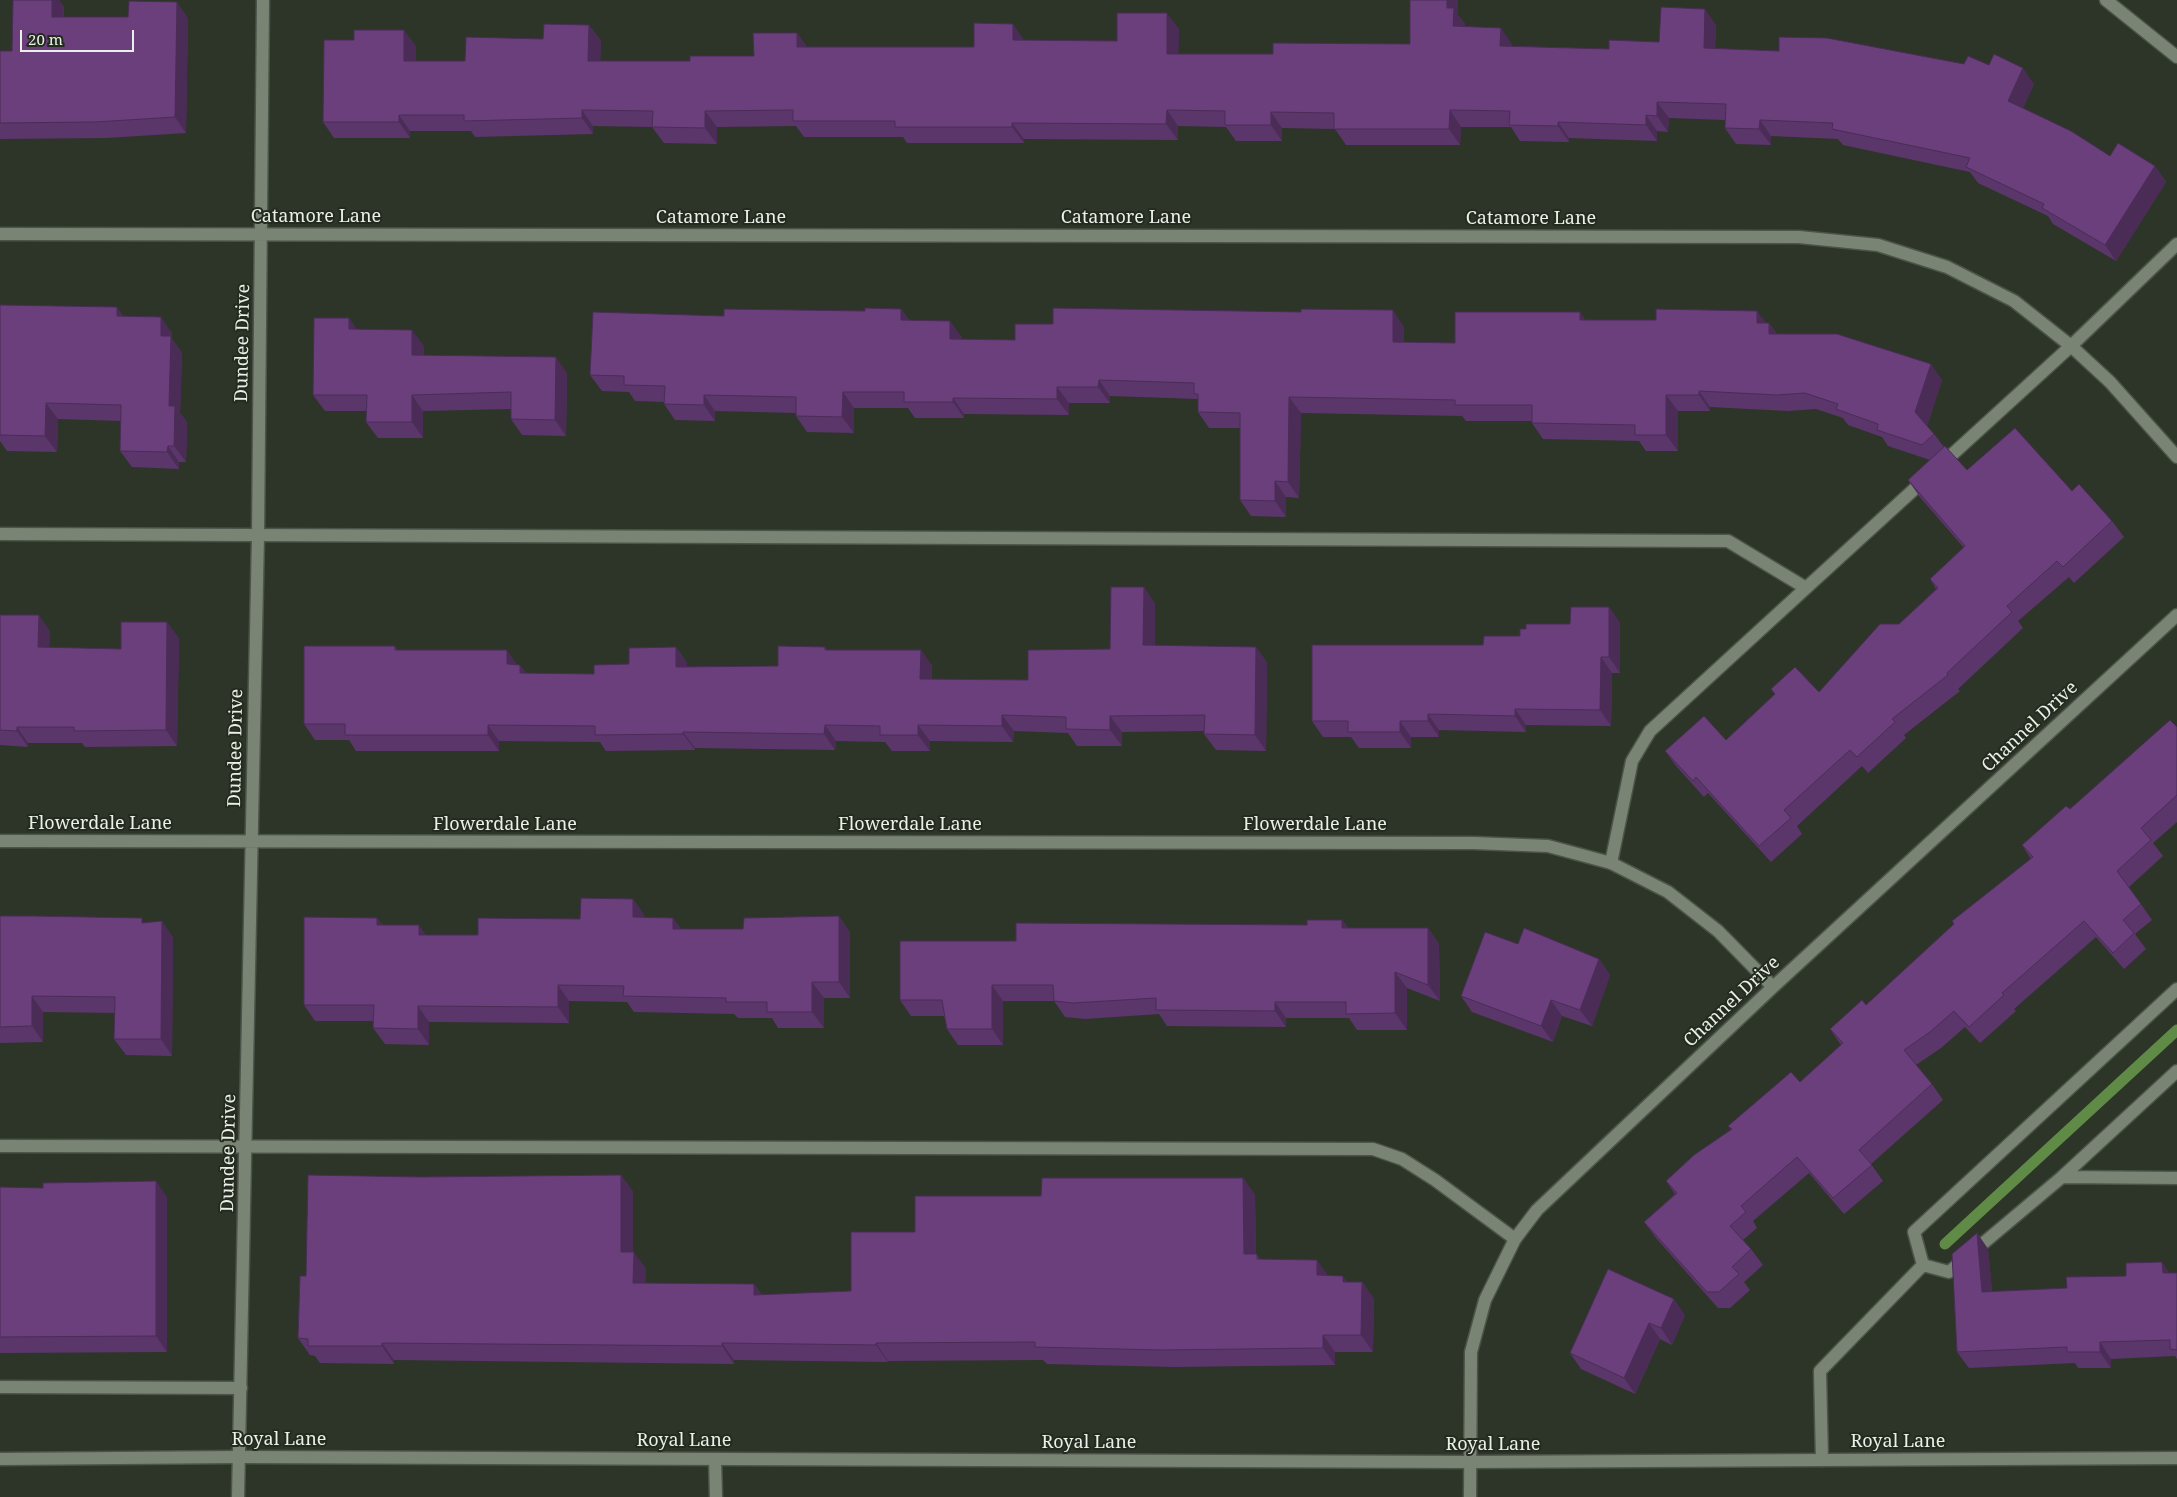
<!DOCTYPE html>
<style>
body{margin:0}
#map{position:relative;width:2177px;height:1497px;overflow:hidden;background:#2d3528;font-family:"Noto Serif",serif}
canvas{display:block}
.scale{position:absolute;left:20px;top:30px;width:114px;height:22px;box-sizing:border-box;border:2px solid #eaefe7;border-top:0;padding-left:6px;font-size:15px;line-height:18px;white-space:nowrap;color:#eaefe7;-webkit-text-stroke:4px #232b1f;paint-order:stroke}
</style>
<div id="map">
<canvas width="2177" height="1497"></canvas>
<div class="scale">20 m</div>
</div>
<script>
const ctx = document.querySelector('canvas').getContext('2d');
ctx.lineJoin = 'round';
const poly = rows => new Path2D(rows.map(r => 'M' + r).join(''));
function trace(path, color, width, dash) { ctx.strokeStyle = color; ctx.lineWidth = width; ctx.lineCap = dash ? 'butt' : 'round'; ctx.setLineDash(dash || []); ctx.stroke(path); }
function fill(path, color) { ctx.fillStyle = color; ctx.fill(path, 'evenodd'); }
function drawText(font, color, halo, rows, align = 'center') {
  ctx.font = font + ' "Noto Serif",serif'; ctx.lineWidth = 4; ctx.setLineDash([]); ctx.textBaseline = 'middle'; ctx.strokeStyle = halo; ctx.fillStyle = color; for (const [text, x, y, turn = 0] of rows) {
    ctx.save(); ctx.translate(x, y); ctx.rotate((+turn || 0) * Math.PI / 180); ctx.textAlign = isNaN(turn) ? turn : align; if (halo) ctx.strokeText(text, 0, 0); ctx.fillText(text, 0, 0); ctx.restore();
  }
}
trace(poly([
 [1945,1244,2177,1030]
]), '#608b47', 11);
const lane = poly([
 [2106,0,2177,57],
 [0,534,1728,541,1806,588,1650,731,1632,761,1611,863],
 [1806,588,2071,346,2177,244],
 [0,1146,1373,1149,1402,1159,1435,1180,1515,1239],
 [2062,1177,2177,1178],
 [1923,1265,1914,1232,2177,989],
 [0,1387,241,1388],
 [1822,1460,1820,1371,1923,1265,1949,1272,2062,1177,2177,1071]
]);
const street = poly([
 [0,234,1799,237,1878,245,1947,267,2014,301,2071,346,2110,382,2177,457],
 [0,841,1474,843,1548,846,1611,863,1668,892,1718,931,1773,987],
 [715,1459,716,1497],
 [238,1497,258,536,263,0],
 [1470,1497,1471,1352,1485,1300,1515,1239,1537,1210,1773,987,2177,615]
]);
const secondary = poly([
 [0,1459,239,1457,1470,1462,2177,1458]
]);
trace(lane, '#4c5349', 15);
trace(street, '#4c5349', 15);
trace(secondary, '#4c5349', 15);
trace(lane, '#7a8475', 12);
trace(street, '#7a8475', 12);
trace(secondary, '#7a8475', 12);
fill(poly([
 [1458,0,1458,15,1465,24,1465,26,1512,44,1512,46,1609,49,1659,42,1716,25,1715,48,1964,64,1989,65,2034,84,2023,108,2110,156,2155,166,2166,182,2116,261,2053,224,2048,216,1978,183,1970,172,1843,145,1838,139,1771,136,1771,145,1736,144,1725,128,1725,120,1669,118,1668,132,1657,131,1657,141,1569,138,1569,142,1520,141,1511,127,1461,127,1460,145,1346,145,1335,129,1282,128,1282,141,1236,141,1226,127,1178,126,1178,140,1024,139,1024,143,907,143,903,137,804,137,796,126,717,127,717,144,664,143,652,127,593,126,593,134,475,137,471,131,410,131,410,138,334,138,323,122,354,40,416,46,416,61,465,61,589,25,601,41,600,61,690,61,754,56,797,33,807,47,974,47,1024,40,1117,41,1179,29,1178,54,1273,54,1410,44],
 [64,6,64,17,188,18,186,133,106,138,0,139,0,51,12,51],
 [0,305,117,307,122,316,172,333,172,339,182,353,180,413,187,422,186,462,179,462,179,469,132,467,120,451,121,421,58,419,57,452,7,451,0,441],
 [901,309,909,320,962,337,962,339,1015,340,1404,327,1404,342,1455,343,1580,312,1585,320,1769,323,1777,334,1942,380,1927,426,1934,434,1944,447,1967,470,2072,491,2112,521,2124,537,2074,583,2069,577,2018,621,2023,628,1958,689,1960,691,1904,735,1906,738,1868,773,1862,766,1797,826,1802,834,1771,862,1708,793,1704,797,1677,767,1665,751,1726,740,1775,694,1771,689,1819,692,1899,624,1936,589,1930,579,1964,548,1919,496,1908,480,1930,460,1888,446,1882,437,1848,425,1843,418,1816,409,1788,411,1710,407,1710,411,1678,411,1678,451,1646,451,1639,441,1543,439,1532,423,1532,421,1466,421,1462,416,1301,413,1299,498,1286,497,1286,517,1251,516,1240,500,1240,428,1209,428,1198,412,1198,399,1110,396,1110,403,1069,403,1069,415,964,414,964,418,915,418,908,408,854,408,854,433,807,432,796,416,796,413,715,411,715,421,675,420,664,404,664,402,635,401,629,392,602,391,590,375,724,316,865,311],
 [349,318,356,329,424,346,424,355,567,373,566,436,522,435,511,419,511,409,423,411,423,438,378,438,366,422,367,411,325,411,313,395],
 [1144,587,1155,604,1155,646,1256,647,1267,663,1266,751,1216,750,1204,734,1204,731,1122,732,1122,746,1077,746,1068,733,1014,731,1013,742,930,741,930,751,892,751,885,742,836,741,835,750,695,748,695,750,606,751,600,742,499,741,499,751,356,751,349,740,315,740,304,724,395,646,397,650,520,665,526,673,594,674,629,664,676,647,687,663,687,667,778,666,825,647,827,650,921,650,932,666,932,679,1028,680,1110,649],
 [1609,607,1620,623,1620,673,1612,673,1611,726,1526,725,1526,732,1439,730,1439,737,1411,737,1411,748,1359,748,1351,737,1323,737,1312,721,1483,645,1570,624],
 [0,615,50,631,49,648,121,649,179,638,177,746,85,747,82,743,28,743,28,747,0,745],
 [2177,727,2177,822,2153,843,2163,856,2129,887,2152,920,2135,934,2146,949,2124,969,2096,937,2014,1009,2016,1011,1980,1043,1965,1027,1941,1048,1916,1065,1932,1084,1943,1100,1871,1164,1883,1181,1844,1214,1809,1173,1753,1221,1757,1228,1743,1240,1751,1249,1763,1265,1744,1282,1750,1290,1730,1308,1718,1308,1656,1238,1644,1222,1675,1194,1666,1181,1731,1130,1728,1126,1800,1082,1841,1045,1830,1029,1866,1005,2031,859,2022,845],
 [633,899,644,915,644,917,673,918,681,929,743,929,839,916,850,933,850,998,824,998,824,1028,778,1028,772,1018,738,1018,734,1014,634,1012,627,1002,569,1001,569,1023,429,1022,429,1045,385,1044,373,1028,373,1021,315,1021,304,1005,377,918,382,925,426,935,478,935,580,919],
 [0,916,145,923,173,937,172,1056,126,1055,114,1039,115,1013,43,1012,43,1042,0,1043],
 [1342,920,1348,928,1428,928,1439,944,1440,1001,1407,988,1407,1030,1357,1030,1349,1018,1286,1018,1286,1027,1167,1026,1159,1014,1085,1019,1065,1017,1054,1001,1003,1001,1003,1045,958,1045,947,1029,944,1016,911,1016,900,1000,1016,941,1307,925],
 [1518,944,1599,959,1610,975,1592,1026,1562,1016,1553,1042,1472,1012,1461,996],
 [621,1175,633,1192,633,1252,646,1269,645,1283,754,1284,762,1295,851,1291,915,1232,1041,1196,1243,1178,1255,1195,1256,1254,1260,1259,1328,1276,1347,1282,1362,1282,1374,1299,1373,1352,1335,1352,1335,1365,1174,1367,1047,1364,1043,1360,888,1361,888,1362,734,1360,734,1364,394,1360,394,1364,320,1363,315,1356,310,1355,298,1338,306,1276,421,1177],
 [0,1187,167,1197,167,1352,0,1353],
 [1977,1233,1988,1249,1992,1292,2067,1288,2126,1276,2177,1273,2177,1359,2175,1356,2111,1359,2111,1368,2078,1368,2075,1363,1969,1368,1957,1352],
 [1608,1269,1685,1315,1672,1345,1660,1339,1635,1394,1581,1369,1570,1353]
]), '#5b366b');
fill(poly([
 [52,0,59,0,64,6,63,33,52,17],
 [1447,0,1458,0,1458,15,1465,24,1464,42,1453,26,1447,8],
 [177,2,188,18,186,133,175,117],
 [1705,9,1716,25,1715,64,1704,48],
 [1167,13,1179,29,1178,70,1167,54],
 [1013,24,1024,40,1013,40],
 [589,25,601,41,600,77,588,61],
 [1501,28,1512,44,1511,62,1500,46],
 [404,30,416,46,416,77,404,61],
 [797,33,809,50,797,47],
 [2023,68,2034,84,2019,117,2008,101],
 [1657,102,1669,118,1668,132,1657,116],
 [582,110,593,126,593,134,582,118],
 [1167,110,1178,126,1178,140,1166,124],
 [1450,110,1461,127,1460,145,1449,129],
 [705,111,717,127,717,144,705,128],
 [1271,112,1282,128,1282,141,1271,125],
 [399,115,410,131,410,138,399,122],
 [1646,115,1657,131,1657,141,1646,125],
 [1760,120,1771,136,1771,145,1759,129],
 [1558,122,1569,138,1569,142,1558,126],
 [1012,123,1024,139,1024,143,1012,127],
 [2155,166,2166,182,2116,261,2105,245],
 [117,307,128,323,117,316],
 [901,309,912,325,901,320],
 [1393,310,1404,327,1404,358,1393,342],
 [1757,311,1769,327,1757,323],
 [1580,312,1591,328,1580,320],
 [161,317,172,333,172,339,182,353,180,413,187,422,186,462,174,446,161,336],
 [349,318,360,334,349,329],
 [950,321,962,337,961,355,950,339],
 [1769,323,1780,339,1769,334],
 [412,330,424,346,423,371,412,355],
 [556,357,567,373,566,436,555,420],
 [1931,364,1942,380,1926,428,1915,412],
 [1099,380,1110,396,1110,403,1098,387],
 [1057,387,1069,403,1069,415,1057,399],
 [1699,391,1710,407,1710,411,1699,395],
 [843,392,854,408,854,433,842,417],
 [412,395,423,411,423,438,412,422],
 [704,395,715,411,715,421,704,405],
 [1666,395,1678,411,1678,451,1666,435],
 [1289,397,1301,413,1299,498,1288,482],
 [953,398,964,414,964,418,953,402],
 [46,403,58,419,57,452,45,436],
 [168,446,179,462,179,469,167,452],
 [1275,481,1286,497,1286,517,1275,501],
 [1144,587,1155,604,1155,661,1143,645],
 [1609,607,1620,623,1620,673,1609,657],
 [39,615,50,631,49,663,38,647],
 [167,622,179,638,177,746,166,730],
 [676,647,687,663,687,683,676,667],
 [1256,647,1267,663,1266,751,1255,735],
 [507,650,518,666,507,664],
 [921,650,932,666,932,695,920,679],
 [1601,657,1612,673,1611,726,1600,710],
 [520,665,532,681,520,673],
 [1515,709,1526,725,1526,732,1515,716],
 [1428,714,1439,730,1439,737,1428,721],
 [1002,715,1014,731,1013,742,1002,726],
 [1110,716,1122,732,1122,746,1110,730],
 [1400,721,1411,737,1411,748,1400,732],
 [488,725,499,741,499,751,488,735],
 [825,725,836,741,835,750,824,734],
 [918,725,930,741,930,751,918,735],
 [17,727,28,743,28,747,17,731],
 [683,732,695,748,695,750,683,734],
 [633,899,644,915,644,933,633,917],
 [839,916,850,933,850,998,839,982],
 [377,918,388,934,377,925],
 [673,918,684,934,673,929],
 [1342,920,1353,936,1342,928],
 [162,921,173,937,172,1056,161,1039],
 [419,925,430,941,419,935],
 [1428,928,1439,944,1440,1001,1428,985],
 [1599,959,1610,975,1592,1026,1580,1010],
 [1395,972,1407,988,1407,1030,1395,1013],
 [812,982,824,998,824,1028,812,1012],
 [558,985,569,1001,569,1023,558,1007],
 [992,985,1003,1001,1003,1045,992,1029],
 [32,996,43,1012,43,1042,32,1026],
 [1551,1000,1562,1016,1553,1042,1541,1026],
 [1275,1002,1286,1018,1286,1027,1275,1011],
 [418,1006,429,1022,429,1045,418,1029],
 [621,1175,633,1192,633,1269,621,1252],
 [1243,1178,1255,1195,1256,1271,1244,1254],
 [156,1181,167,1197,167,1352,156,1336],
 [1977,1233,1988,1249,1994,1308,1982,1292],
 [634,1252,646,1269,645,1300,633,1283],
 [1317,1260,1329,1277,1317,1275],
 [2162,1262,2173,1278,2163,1273],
 [1343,1276,1355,1293,1343,1282],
 [1362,1282,1374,1299,1373,1352,1361,1335],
 [754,1284,766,1301,754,1295],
 [1674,1299,1685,1315,1672,1345,1661,1328],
 [1649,1323,1660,1339,1635,1394,1624,1378],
 [1323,1335,1335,1352,1335,1365,1323,1348],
 [2100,1342,2111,1359,2111,1368,2100,1352],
 [382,1343,394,1360,394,1364,382,1346],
 [722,1343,734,1360,734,1364,722,1346],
 [876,1343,888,1361,888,1362,876,1345]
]), '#4a2c57');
const building = poly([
 [13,0,52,0,52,17,128,17,129,1,177,2,175,117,95,122,0,123,0,51,12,51,13,0],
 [1410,0,1447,0,1447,8,1454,8,1453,26,1501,28,1500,46,1609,49,1609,40,1659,42,1661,7,1705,9,1704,48,1779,51,1779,37,1827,38,1964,64,1968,56,1989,65,1994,54,2023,68,2008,101,2071,131,2110,156,2118,143,2155,166,2105,245,2042,208,2044,204,1966,167,1970,158,1832,129,1833,123,1760,120,1759,129,1725,128,1726,104,1657,102,1657,116,1646,115,1646,125,1558,122,1558,126,1509,125,1510,111,1450,110,1449,129,1334,129,1334,113,1271,112,1271,125,1225,125,1225,111,1167,110,1166,124,1012,123,1012,127,895,127,895,121,793,121,793,110,705,111,705,128,652,127,653,111,582,110,582,118,464,121,464,115,399,115,399,122,323,122,324,40,354,40,354,30,404,30,404,61,465,61,466,37,543,39,544,24,589,25,588,61,690,61,690,56,754,56,753,33,797,33,797,47,974,47,974,23,1013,24,1013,40,1117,41,1117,13,1167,13,1167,54,1273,54,1273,43,1410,44,1410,0],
 [0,305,117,307,117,316,161,317,161,336,171,336,169,406,175,406,174,446,168,446,167,452,120,451,121,405,46,403,45,436,0,435,0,305],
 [865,308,901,309,901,320,950,321,950,339,1015,340,1015,324,1053,324,1053,308,1301,312,1301,309,1393,310,1393,342,1455,343,1455,312,1580,312,1580,320,1656,320,1656,309,1757,311,1757,323,1769,323,1769,334,1837,334,1931,364,1915,412,1934,434,1922,445,1877,430,1878,424,1836,409,1838,404,1805,393,1777,395,1699,391,1699,395,1666,395,1666,435,1635,435,1635,425,1532,423,1532,405,1455,405,1455,400,1289,397,1288,482,1275,481,1275,501,1240,500,1240,413,1198,412,1198,394,1194,394,1194,383,1099,380,1098,387,1057,387,1057,399,953,398,953,402,904,402,904,392,843,392,842,417,796,416,796,397,704,395,704,405,664,404,665,386,624,385,624,376,590,375,593,312,724,316,724,309,865,311,865,308],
 [314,318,349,318,349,329,412,330,412,355,556,357,555,420,511,419,511,392,412,395,412,422,366,422,367,395,313,395,314,318],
 [2015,428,2072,491,2079,484,2112,521,2063,567,2057,561,2007,606,2012,612,1947,673,1948,675,1892,719,1895,722,1857,757,1850,750,1784,810,1791,818,1759,846,1696,777,1693,781,1665,751,1704,716,1726,740,1775,694,1771,689,1795,667,1819,692,1880,624,1899,624,1938,588,1930,579,1965,546,1908,480,1945,446,1967,470,2015,428],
 [1111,587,1144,587,1143,645,1256,647,1255,735,1204,734,1205,715,1110,716,1110,730,1066,729,1066,717,1002,715,1002,726,918,725,918,735,880,735,880,726,825,725,824,734,683,732,683,734,595,735,595,726,488,725,488,735,345,735,345,724,304,724,304,646,395,646,395,650,507,650,507,664,520,665,520,673,594,674,594,665,629,664,629,648,676,647,676,667,778,666,778,646,825,647,825,650,921,650,920,679,1028,680,1028,650,1110,649,1111,587],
 [1571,607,1609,607,1609,657,1601,657,1600,710,1515,709,1515,716,1428,714,1428,721,1400,721,1400,732,1348,732,1348,721,1312,721,1312,645,1483,645,1484,636,1520,636,1520,629,1526,629,1526,624,1570,624,1571,607],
 [0,615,39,615,38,647,121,649,121,622,167,622,166,730,74,731,74,727,17,727,17,731,0,730,0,615],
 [2170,720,2177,727,2177,795,2141,828,2151,840,2117,871,2141,904,2123,920,2134,933,2113,953,2084,921,2002,993,2004,995,1969,1027,1954,1011,1930,1032,1904,1050,1932,1084,1859,1150,1872,1165,1833,1198,1797,1157,1741,1206,1746,1212,1730,1226,1751,1249,1732,1267,1739,1274,1719,1292,1707,1292,1644,1222,1677,1193,1666,1181,1694,1155,1732,1129,1728,1126,1791,1072,1800,1082,1843,1043,1830,1029,1862,1000,1866,1005,1954,924,1952,921,2033,857,2022,845,2066,806,2070,809,2170,720],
 [581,898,633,899,633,917,673,918,673,929,743,929,744,918,839,916,839,982,812,982,812,1012,767,1012,767,1002,726,1002,726,998,623,996,624,986,558,985,558,1007,418,1006,418,1029,373,1028,374,1005,304,1005,304,917,377,918,377,925,419,925,419,935,478,935,478,918,580,919,581,898],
 [0,916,32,916,142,918,142,923,162,921,161,1039,114,1039,115,997,32,996,32,1026,0,1027,0,916],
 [1307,920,1342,920,1342,928,1428,928,1428,985,1395,972,1395,1013,1346,1014,1346,1002,1275,1002,1275,1011,1156,1010,1156,998,1073,1003,1054,1001,1053,985,992,985,992,1029,947,1029,942,1000,900,1000,900,941,1016,941,1016,923,1307,925,1307,920],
 [1524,928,1599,959,1580,1010,1551,1000,1541,1026,1461,996,1485,932,1518,944,1524,928],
 [308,1175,421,1177,621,1175,621,1252,634,1252,633,1283,754,1284,754,1295,851,1291,851,1232,915,1232,915,1196,1041,1196,1042,1178,1243,1178,1244,1254,1257,1254,1257,1259,1317,1260,1317,1275,1343,1276,1343,1282,1362,1282,1361,1335,1323,1335,1323,1348,1162,1350,1035,1347,1035,1342,876,1343,876,1345,722,1343,722,1346,382,1343,382,1346,308,1346,308,1339,298,1338,300,1276,306,1276,308,1175],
 [156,1181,156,1336,0,1337,0,1187,43,1188,43,1183,156,1181],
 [1977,1233,1982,1292,2067,1288,2066,1277,2126,1276,2126,1263,2162,1262,2163,1273,2177,1273,2177,1350,2170,1349,2170,1340,2100,1342,2100,1352,2067,1352,2067,1347,1957,1352,1952,1254,1977,1233],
 [1608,1269,1674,1299,1661,1328,1649,1323,1624,1378,1570,1353,1608,1269]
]);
fill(building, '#6a3f7c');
trace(building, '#4a2c57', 1);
drawText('18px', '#eaefe7', '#232b1f', [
 ["Catamore Lane",316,217],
 ["Catamore Lane",721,218],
 ["Catamore Lane",1126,218],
 ["Catamore Lane",1531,219],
 ["Dundee Drive",243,343,-89],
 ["Channel Drive",2030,727,-43],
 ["Dundee Drive",236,748,-89],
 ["Flowerdale Lane",100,824],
 ["Flowerdale Lane",505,825],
 ["Flowerdale Lane",910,825],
 ["Flowerdale Lane",1315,825],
 ["Channel Drive",1732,1002,-43],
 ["Dundee Drive",229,1153,-89],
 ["Royal Lane",279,1440],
 ["Royal Lane",684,1441],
 ["Royal Lane",1898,1442],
 ["Royal Lane",1089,1443],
 ["Royal Lane",1493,1445]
]);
</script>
